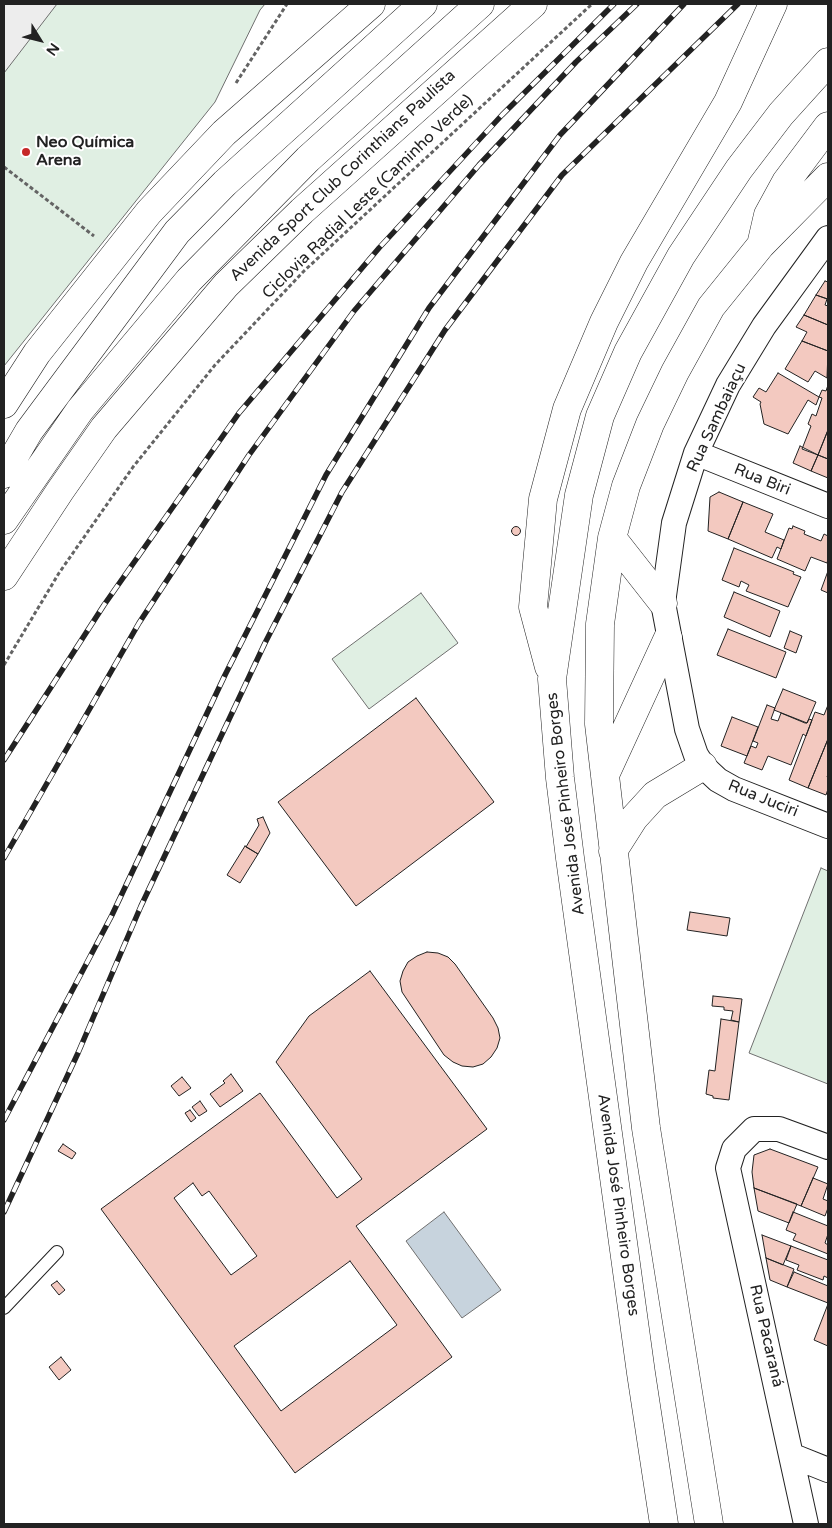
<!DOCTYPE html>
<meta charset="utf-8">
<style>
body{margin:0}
#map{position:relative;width:832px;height:1528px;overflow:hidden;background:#fff;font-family:"Varela Round",sans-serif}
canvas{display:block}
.frame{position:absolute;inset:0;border:5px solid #222;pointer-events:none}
.north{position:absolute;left:15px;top:15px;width:50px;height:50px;-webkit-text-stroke:4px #fff;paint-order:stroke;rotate:126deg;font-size:14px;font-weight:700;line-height:20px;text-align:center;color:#222}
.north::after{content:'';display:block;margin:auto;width:18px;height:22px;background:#222;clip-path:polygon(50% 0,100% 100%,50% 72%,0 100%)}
</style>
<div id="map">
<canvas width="832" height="1528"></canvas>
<div class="frame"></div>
<div class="north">N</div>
</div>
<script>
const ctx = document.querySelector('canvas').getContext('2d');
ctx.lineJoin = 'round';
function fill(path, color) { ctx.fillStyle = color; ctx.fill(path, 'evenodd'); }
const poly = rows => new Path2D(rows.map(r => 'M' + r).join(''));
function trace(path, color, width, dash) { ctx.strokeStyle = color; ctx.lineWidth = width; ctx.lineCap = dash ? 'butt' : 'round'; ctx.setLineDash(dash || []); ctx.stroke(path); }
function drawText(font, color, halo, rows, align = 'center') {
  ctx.font = font + ' "Varela Round",sans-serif'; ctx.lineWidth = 4; ctx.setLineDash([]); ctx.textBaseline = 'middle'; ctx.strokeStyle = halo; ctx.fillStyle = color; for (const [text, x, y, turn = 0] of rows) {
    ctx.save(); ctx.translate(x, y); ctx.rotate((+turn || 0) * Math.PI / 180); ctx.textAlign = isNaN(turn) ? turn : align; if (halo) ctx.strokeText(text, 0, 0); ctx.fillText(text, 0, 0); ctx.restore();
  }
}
const green = poly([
 [4,4,265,4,260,10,215,102,4,366,4,4],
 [421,593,458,643,369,709,332,659,421,593],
 [821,868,828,871,828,1084,749,1053,821,868]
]);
fill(green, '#e0efe3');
trace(green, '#6f6f6f', 1);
const parking = poly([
 [4,4,57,4,4,73,4,4]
]);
fill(parking, '#ededed');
trace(parking, '#6f6f6f', 1);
const water = poly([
 [444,1212,501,1290,462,1318,406,1241,444,1212]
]);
fill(water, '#c7d3dd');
trace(water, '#6f6f6f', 1);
const building = poly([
 [825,281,828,282,828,299,816,295,825,281],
 [816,295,827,299,825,305,828,306,828,325,804,315,816,295],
 [804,315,828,325,828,351,802,341,807,332,796,327,804,315],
 [802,341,828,351,827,378,815,371,808,382,785,369,802,341],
 [778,373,819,397,816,405,808,400,788,434,764,424,760,404,761,402,753,397,759,388,766,392,778,373],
 [828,385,828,430,818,455,802,449,811,426,808,424,812,414,816,416,822,398,819,397,822,390,826,391,828,385],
 [828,430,828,459,818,455,828,430],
 [800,446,818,455,811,471,793,463,800,446],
 [818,455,828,459,828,478,811,471,818,455],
 [719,492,743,502,728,539,708,531,710,497,719,492],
 [743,502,773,514,765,532,784,540,781,549,777,547,772,558,728,539,743,502],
 [793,526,805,531,804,534,821,541,824,534,828,536,828,559,827,563,811,557,805,571,777,559,789,528,792,529,793,526],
 '511.5 531a4.5 4.5 0 1 1 9 0a4.5 4.5 0 1 1-9 0Z',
 [734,548,794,572,793,574,801,577,788,607,746,591,749,585,741,581,739,587,722,580,734,548],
 [828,571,828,593,821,590,828,571],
 [734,592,780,611,770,637,724,617,734,592],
 [728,629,786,652,776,678,717,655,728,629],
 [790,631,802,636,796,653,784,648,790,631],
 [783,689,816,702,807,723,774,710,783,689],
 [416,698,494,802,356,906,278,802,416,698],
 [767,705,775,708,771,719,778,721,781,713,805,723,807,723,809,719,812,720,806,736,803,734,791,765,768,756,762,770,744,763,751,746,756,748,758,743,753,741,767,705],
 [828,705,828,739,808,788,789,780,815,712,824,715,828,705],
 [732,717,758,727,747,756,721,746,732,717],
 [828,739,828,774,827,777,828,778,828,789,826,795,808,788,828,739],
 [263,817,270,833,258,854,246,847,259,825,257,819,263,817],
 [245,846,258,854,240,883,227,875,245,846],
 [690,912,730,918,727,936,687,930,690,912],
 [427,952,438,953,448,957,455,964,493,1018,498,1028,500,1038,497,1048,491,1057,483,1064,473,1067,462,1066,453,1062,444,1055,402,992,400,981,403,971,408,962,417,956,427,952],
 [370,971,487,1129,356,1226,452,1357,295,1473,101,1209,260,1093,337,1198,362,1179,276,1062,309,1016,370,971],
 [193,1183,202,1196,209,1191,257,1256,231,1275,174,1198,193,1183],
 [350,1261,397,1325,281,1411,234,1346,350,1261],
 [713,996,742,999,739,1022,731,1020,733,1011,724,1010,724,1007,712,1006,713,996],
 [721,1019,739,1022,729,1100,713,1098,713,1096,706,1094,709,1070,715,1071,721,1019],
 [231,1074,243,1091,220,1107,210,1094,225,1083,223,1081,231,1074],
 [182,1077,191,1088,179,1096,171,1086,182,1077],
 [200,1101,207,1111,199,1116,192,1107,200,1101],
 [190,1110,196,1118,191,1122,185,1113,190,1110],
 [63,1144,76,1153,72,1159,58,1151,63,1144],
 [770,1149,818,1167,801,1206,754,1188,752,1172,754,1155,770,1149],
 [813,1178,828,1184,823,1199,828,1201,828,1208,825,1216,801,1206,813,1178],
 [754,1188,797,1204,789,1223,758,1211,754,1188],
 [793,1212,828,1226,828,1234,825,1243,828,1245,828,1254,793,1240,796,1234,786,1230,793,1212],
 [762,1235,791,1246,783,1265,766,1258,762,1235],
 [791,1246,828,1260,828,1278,824,1276,823,1280,797,1270,799,1265,786,1260,791,1246],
 [766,1258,794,1269,787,1287,770,1280,766,1258],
 [794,1272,828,1286,828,1303,787,1287,794,1272],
 [57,1281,65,1290,59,1295,51,1285,57,1281],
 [828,1304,828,1346,814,1340,828,1304],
 [61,1357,71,1370,59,1380,49,1367,61,1357]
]);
fill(building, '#f3c9c0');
trace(building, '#222', 1);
const service = poly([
 [4,1308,57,1252]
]);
const minor = poly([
 [828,238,764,326,728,385,696,453,674,523,663,603,687,729,696,755,703,766,718,780,734,789,828,826],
 [696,453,828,506],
 [793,1456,828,1470],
 [806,1524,728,1168,734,1149,754,1129,779,1129,828,1147]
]);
const primary = poly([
 [762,241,768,215,786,182,828,126],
 [4,404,37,353,149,212,224,133,371,4],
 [612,538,663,603],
 [549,667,533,607,543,499,567,409,604,322,634,262,728,102,773,4],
 [605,775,668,638],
 [613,851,634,818,655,795,703,766],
 [664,1524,641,1373,570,858,560,778,552,679,579,495,600,416,628,352,681,256,739,169,781,114,828,62],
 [709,1524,646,1128,599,724,600,624,612,538,626,486,650,424,675,372,711,307,761,245,828,177]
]);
const trunk = poly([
 [4,474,29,431,177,232,225,183,423,4],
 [4,520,80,410,189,280,308,159,480,4],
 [4,576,60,491,104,428,226,285,302,211,533,4]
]);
trace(service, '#222', 14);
trace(minor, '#222', 26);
trace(primary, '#222', 29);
trace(trunk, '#222', 29);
trace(poly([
 [236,83,287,4],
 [4,167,94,236],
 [4,665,59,573,133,467,215,365,304,271,592,4]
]), '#646464', 3, [4, 2.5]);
trace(service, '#fff', 12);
trace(minor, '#fff', 24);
trace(primary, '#fff', 28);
trace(trunk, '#fff', 28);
const rail = poly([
 [4,760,104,605,239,413,379,248,502,115,614,4],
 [4,858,139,623,249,455,354,311,479,165,576,62,637,4],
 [4,1120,112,915,225,675,326,475,429,308,560,135,684,4],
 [4,1212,78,1053,141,906,265,643,342,492,445,330,562,175,738,4]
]);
trace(rail, '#222', 5.5);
trace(rail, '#fff', 4, [11]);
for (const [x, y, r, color] of [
 [26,152,5,"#c62828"]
]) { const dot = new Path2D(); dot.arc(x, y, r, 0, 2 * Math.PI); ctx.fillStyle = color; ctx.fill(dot); trace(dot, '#fff', 2); }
drawText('bold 16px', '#222', '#fff', [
 ["Neo Química",36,143],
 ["Arena",36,161]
], 'left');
drawText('16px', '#222', '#fff', [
 ["Avenida Sport Club Corinthians Paulista",343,176,-43],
 ["Ciclovia Radial Leste (Caminho Verde)",368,197,-44],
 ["Rua Sambaiaçu",717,418,-65],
 ["Rua Biri",762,480,22],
 ["Rua Juciri",763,799,22],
 ["Avenida José Pinheiro Borges",566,804,-97],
 ["Avenida José Pinheiro Borges",618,1205,82],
 ["Rua Pacaraná",766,1336,77]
]);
</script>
